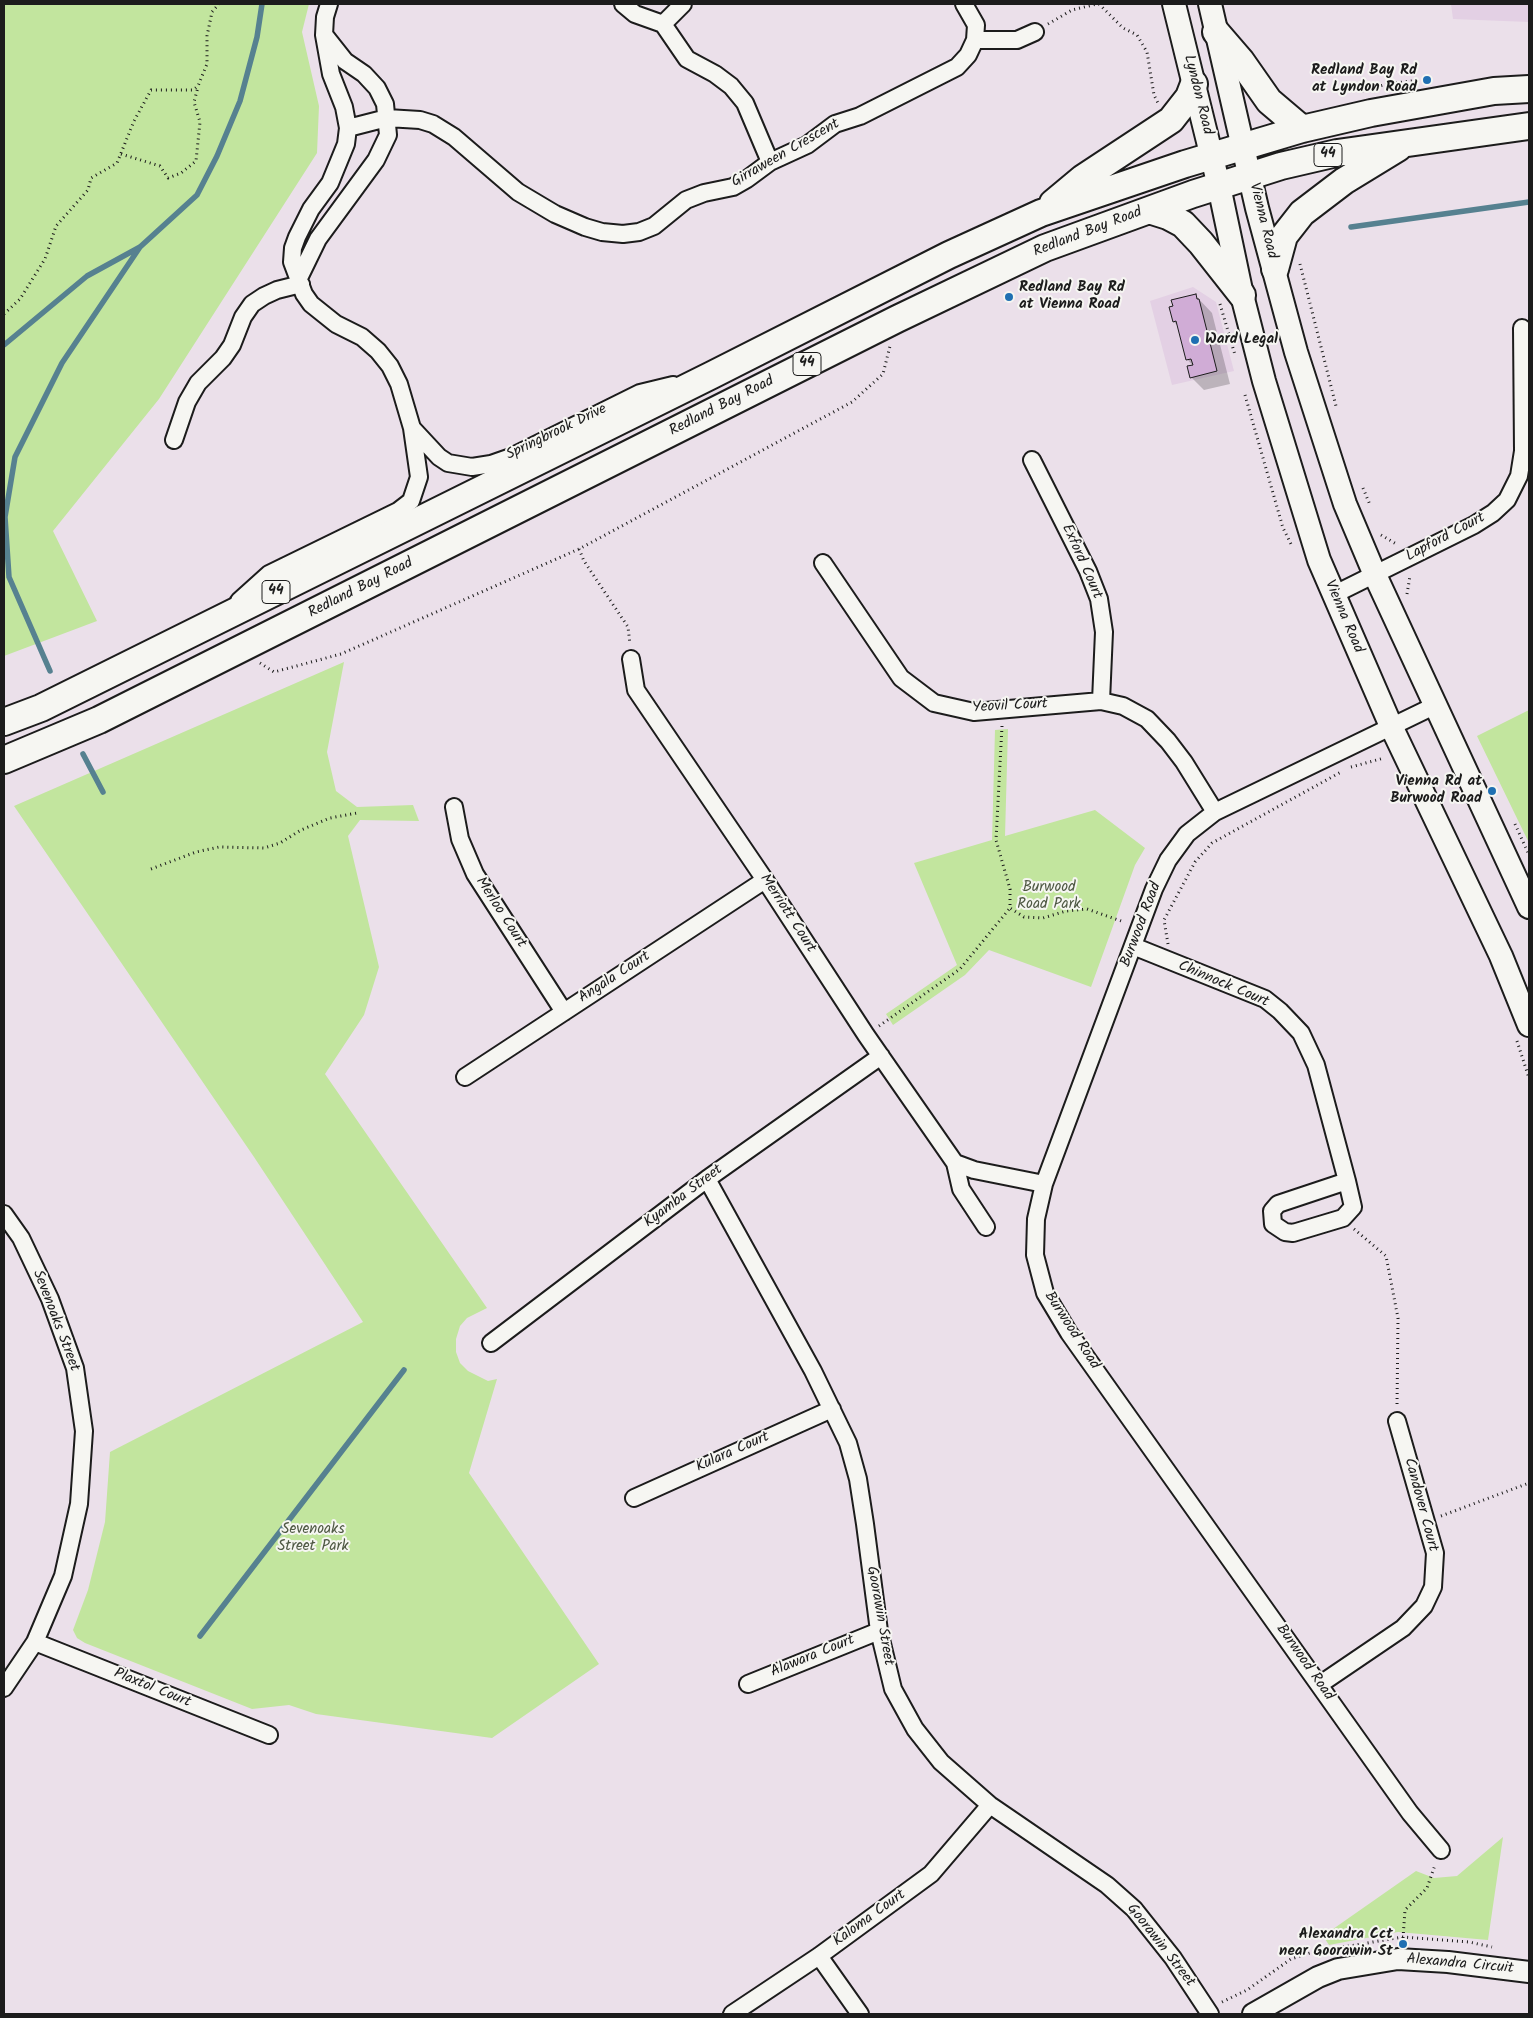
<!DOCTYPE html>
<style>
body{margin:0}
#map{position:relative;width:1533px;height:2018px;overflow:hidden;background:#ebe0ea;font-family:Kalam,sans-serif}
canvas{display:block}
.frame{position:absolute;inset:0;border:5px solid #1c1c1c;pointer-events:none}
</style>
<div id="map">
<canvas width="1533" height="2018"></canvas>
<div class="frame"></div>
</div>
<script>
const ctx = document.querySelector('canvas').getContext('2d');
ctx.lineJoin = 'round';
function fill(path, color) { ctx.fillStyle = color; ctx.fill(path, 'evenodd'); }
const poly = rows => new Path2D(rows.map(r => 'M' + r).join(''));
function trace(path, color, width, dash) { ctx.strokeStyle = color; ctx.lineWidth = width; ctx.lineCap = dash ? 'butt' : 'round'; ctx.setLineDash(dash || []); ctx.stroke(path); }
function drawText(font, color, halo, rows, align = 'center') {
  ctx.font = font + ' Kalam,sans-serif'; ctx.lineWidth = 4; ctx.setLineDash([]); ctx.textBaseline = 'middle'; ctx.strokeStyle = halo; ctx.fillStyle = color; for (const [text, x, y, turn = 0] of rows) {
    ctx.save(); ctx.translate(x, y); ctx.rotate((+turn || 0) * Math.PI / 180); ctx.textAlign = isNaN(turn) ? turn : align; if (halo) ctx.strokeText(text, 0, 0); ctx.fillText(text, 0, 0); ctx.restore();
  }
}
fill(poly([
 [1451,4,1529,4,1529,22,1453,19],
 [1193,287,1216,302,1234,371,1172,385,1150,301]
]), '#e3d0e4');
fill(poly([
 [4,4,309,4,302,32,319,106,317,153,159,399,53,531,97,621,4,656],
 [344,662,327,752,336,791,357,807,413,805,419,821,360,820,348,836,379,967,364,1015,325,1074,487,1308,467,1318,460,1326,456,1339,456,1352,460,1363,468,1371,488,1381,497,1379,469,1473,599,1664,492,1738,316,1714,289,1705,252,1709,85,1643,77,1638,73,1630,88,1590,105,1522,110,1452,363,1322,254,1157,14,806],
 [1529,710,1529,843,1477,736],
 [1008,729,1005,836,1095,810,1145,848,1135,865,1091,987,989,950,965,975,893,1025,886,1014,957,965,914,863,992,840,995,730],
 [1503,1837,1488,1940,1398,1932,1329,1945,1323,1936,1416,1871,1434,1878,1457,1876]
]), '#c2e59e');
fill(poly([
 [1195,295,1212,313,1230,384,1204,390,1191,377,1193,366,1187,359,1179,327,1174,322,1170,308]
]), '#0003');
trace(poly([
 [1351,227,1529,202],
 [4,345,87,276,140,247,197,195,217,156,240,101,257,37,262,4],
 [50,671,9,577,5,517,15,457,62,363,140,247],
 [83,754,103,792],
 [200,1636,404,1370]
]), '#568190', 5.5);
const building = poly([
 [1196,294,1197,299,1199,299,1217,371,1190,378,1187,366,1193,365,1191,359,1186,360,1176,321,1173,322,1169,307,1173,306,1171,300,1196,294]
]);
fill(building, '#d0acd6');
trace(building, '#1c1c1c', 1);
const minor = poly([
 [623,4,635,14,663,24,683,4],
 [663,24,687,59,715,74,731,86,745,103,770,162],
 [975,40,1017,40,1035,32],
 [348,128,387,118,420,120,433,124,454,137,518,192,555,214,585,227,602,232,623,234,639,232,654,226,686,200,704,193,733,187,747,179,770,162,807,145,835,124,860,116,957,67,968,55,975,40,976,25,964,4],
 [299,278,318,239,376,160,388,135,385,104,377,88,364,74,345,61,326,37],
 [412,428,439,457,448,463,472,467,491,464,511,457,640,393,673,385],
 [174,440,187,402,198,383,223,358,232,345,243,317,252,304,264,296,277,290,301,284],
 [1032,460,1088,571,1099,599,1104,632,1101,701],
 [823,563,901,678,934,703,974,712,1101,701,1123,706,1147,719,1168,741,1184,762,1215,812],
 [1333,595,1474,525,1493,513,1507,500,1519,476,1523,451,1522,328],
 [239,601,269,574,398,511,411,501,419,477,412,428,399,384,390,366,378,351,362,337,336,324,311,304,304,294,292,262,293,248,297,237,311,209,330,183,346,144,348,128,344,107,331,74,324,35,325,17,329,4],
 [631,659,636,690,765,880,866,1035,955,1163,974,1170,1044,1184],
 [1436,705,1215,812,1187,834,1168,860,1154,889,1044,1184,1036,1219,1035,1255,1045,1293,1069,1333,1410,1813,1441,1850],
 [454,807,460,839,475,874,564,1012],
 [1133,946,1265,999,1280,1011,1301,1033,1316,1065,1347,1181],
 [465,1077,765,880],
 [955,1163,961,1189,986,1227],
 [707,1179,813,1371,848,1443,858,1479,865,1524,879,1631,893,1689,915,1729,941,1762,990,1805,1107,1885,1134,1909,1173,1958,1210,2014],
 [1347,1181,1353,1207,1343,1218,1293,1233,1285,1232,1273,1224,1272,1211,1278,1204,1347,1181],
 [4,1214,21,1238,50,1299,75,1368,84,1431,79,1504,63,1576,35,1642,4,1688],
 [491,1343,707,1179,881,1056],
 [634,1498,832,1409],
 [35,1642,269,1735],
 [748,1684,879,1631],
 [1319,1685,1403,1628,1424,1606,1433,1587,1435,1553,1397,1421],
 [819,1956,860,2014],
 [732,2014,819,1956,931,1874,990,1805]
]);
const tertiary = poly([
 [1253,2014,1318,1977,1338,1969,1398,1959,1448,1962,1529,1972]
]);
const secondary = poly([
 [1174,4,1219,186,1242,295,1264,381,1319,560,1391,726,1501,956,1529,1025],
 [1210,4,1257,208,1296,352,1345,504,1375,575,1529,907]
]);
const primary = poly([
 [1216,32,1241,61,1269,101,1302,129],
 [1053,203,1083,178,1171,120,1189,97,1194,84],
 [1149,210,1168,216,1183,224,1201,243,1242,295],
 [1275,269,1284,236,1302,213,1344,181,1398,148],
 [4,722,41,708,712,375,949,255,1041,213,1185,164,1302,129,1371,113,1494,91,1529,89],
 [4,760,99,720,897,319,1045,248,1193,194,1281,166,1337,153,1529,126]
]);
trace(minor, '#1c1c1c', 20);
trace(tertiary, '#1c1c1c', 24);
trace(secondary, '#1c1c1c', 26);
trace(primary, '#1c1c1c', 30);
trace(poly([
 [1099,4,1123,28,1137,35,1147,52,1154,95,1158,103],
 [1048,24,1072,10,1097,4],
 [1362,91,1387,84,1419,80],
 [121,154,160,166,168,178,181,173,196,161,200,122,194,102,198,87],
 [1300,264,1336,406],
 [1220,304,1235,355],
 [4,314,20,299,45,259,56,226,88,190,91,178,117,163,134,121,151,90,193,90,198,86,207,64,207,36,212,12,219,4],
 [1245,395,1283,528,1291,544],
 [1363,488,1370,505],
 [1381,535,1398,545],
 [579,549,584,561,628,627,630,644],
 [1407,594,1410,576],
 [260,663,274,672,341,654,579,549,852,402,883,374,890,346],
 [1002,726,996,840,1010,889,1010,908,1024,917,1043,918,1066,911,1087,909,1124,922],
 [1351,767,1384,758],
 [1515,824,1529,855],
 [151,869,196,852,219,847,264,848,280,843,301,830,330,818,357,813],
 [1168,944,1164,920,1195,862,1212,843,1341,772],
 [879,1026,960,969,1010,908],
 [1517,1041,1529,1078],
 [1354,1229,1386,1256,1398,1318,1397,1406],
 [1441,1516,1529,1483],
 [1403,1938,1405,1910,1427,1888,1435,1865],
 [1222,2002,1247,1990,1291,1959,1313,1952,1403,1937,1469,1942,1492,1947]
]), '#1c1c1c', 3, [1, 4]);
trace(minor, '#f6f6f2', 16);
trace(tertiary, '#f6f6f2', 20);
trace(secondary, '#f6f6f2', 22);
trace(primary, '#f6f6f2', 26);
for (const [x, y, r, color] of [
 [1427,80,5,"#1f6fb2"],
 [1009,297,5,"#1f6fb2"],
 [1195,340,5,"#1f6fb2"],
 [1492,791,5,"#1f6fb2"],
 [1403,1944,5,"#1f6fb2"]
]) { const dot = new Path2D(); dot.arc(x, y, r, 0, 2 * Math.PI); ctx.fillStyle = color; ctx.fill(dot); trace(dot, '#f6f6f2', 2); }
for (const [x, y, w] of [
 [1328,155,28],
 [807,364,28],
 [276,592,28]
]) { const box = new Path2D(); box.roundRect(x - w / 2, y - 11.5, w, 23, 4); ctx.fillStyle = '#f6f6f2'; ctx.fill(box); trace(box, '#1c1c1c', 1); }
drawText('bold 14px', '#1c1c1c', null, [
 ["44",1328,155],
 ["44",807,364],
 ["44",276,592]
]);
drawText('bold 15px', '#1c1c1c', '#f6f6f2', [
 ["Redland Bay Rd",1417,71],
 ["at Lyndon Road",1417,88],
 ["Redland Bay Rd",1019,288,"left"],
 ["at Vienna Road",1019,305,"left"],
 ["Ward Legal",1205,340,"left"],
 ["Vienna Rd at",1482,782],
 ["Burwood Road",1482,799],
 ["Alexandra Cct",1393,1935],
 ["near Goorawin St",1393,1952]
], 'right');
drawText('15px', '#1c1c1c', '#f6f6f2', [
 ["Lyndon Road",1197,95,76],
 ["Girraween Crescent",786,154,-30],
 ["Vienna Road",1262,221,76],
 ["Redland Bay Road",1088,233,-21],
 ["Redland Bay Road",722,407,-27],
 ["Springbrook Drive",557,433,-26],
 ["Lapford Court",1446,538,-28],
 ["Exford Court",1081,562,66],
 ["Redland Bay Road",361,589,-27],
 ["Vienna Road",1343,617,67],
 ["Yeovil Court",1010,707,-3],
 ["Merloo Court",500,913,57],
 ["Merriott Court",787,914,57],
 ["Burwood Road",1142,925,-69],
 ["Angala Court",615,978,-33],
 ["Chinnock Court",1223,985,23],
 ["Kyamba Street",684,1197,-37],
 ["Sevenoaks Street",55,1321,69],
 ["Burwood Road",1071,1331,57],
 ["Kulara Court",733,1453,-24],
 ["Candover Court",1420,1505,75],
 ["Goorawin Street",879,1616,80],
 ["Alawara Court",813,1657,-22],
 ["Burwood Road",1304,1663,55],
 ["Plaxtol Court",152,1689,22],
 ["Kaloma Court",870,1919,-36],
 ["Goorawin Street",1160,1946,52],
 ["Alexandra Circuit",1460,1965,5]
]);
drawText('15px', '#4e5843', '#f6f6f2', [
 ["Burwood",1049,888],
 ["Road Park",1049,905],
 ["Sevenoaks",313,1530],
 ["Street Park",313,1547]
]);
</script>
